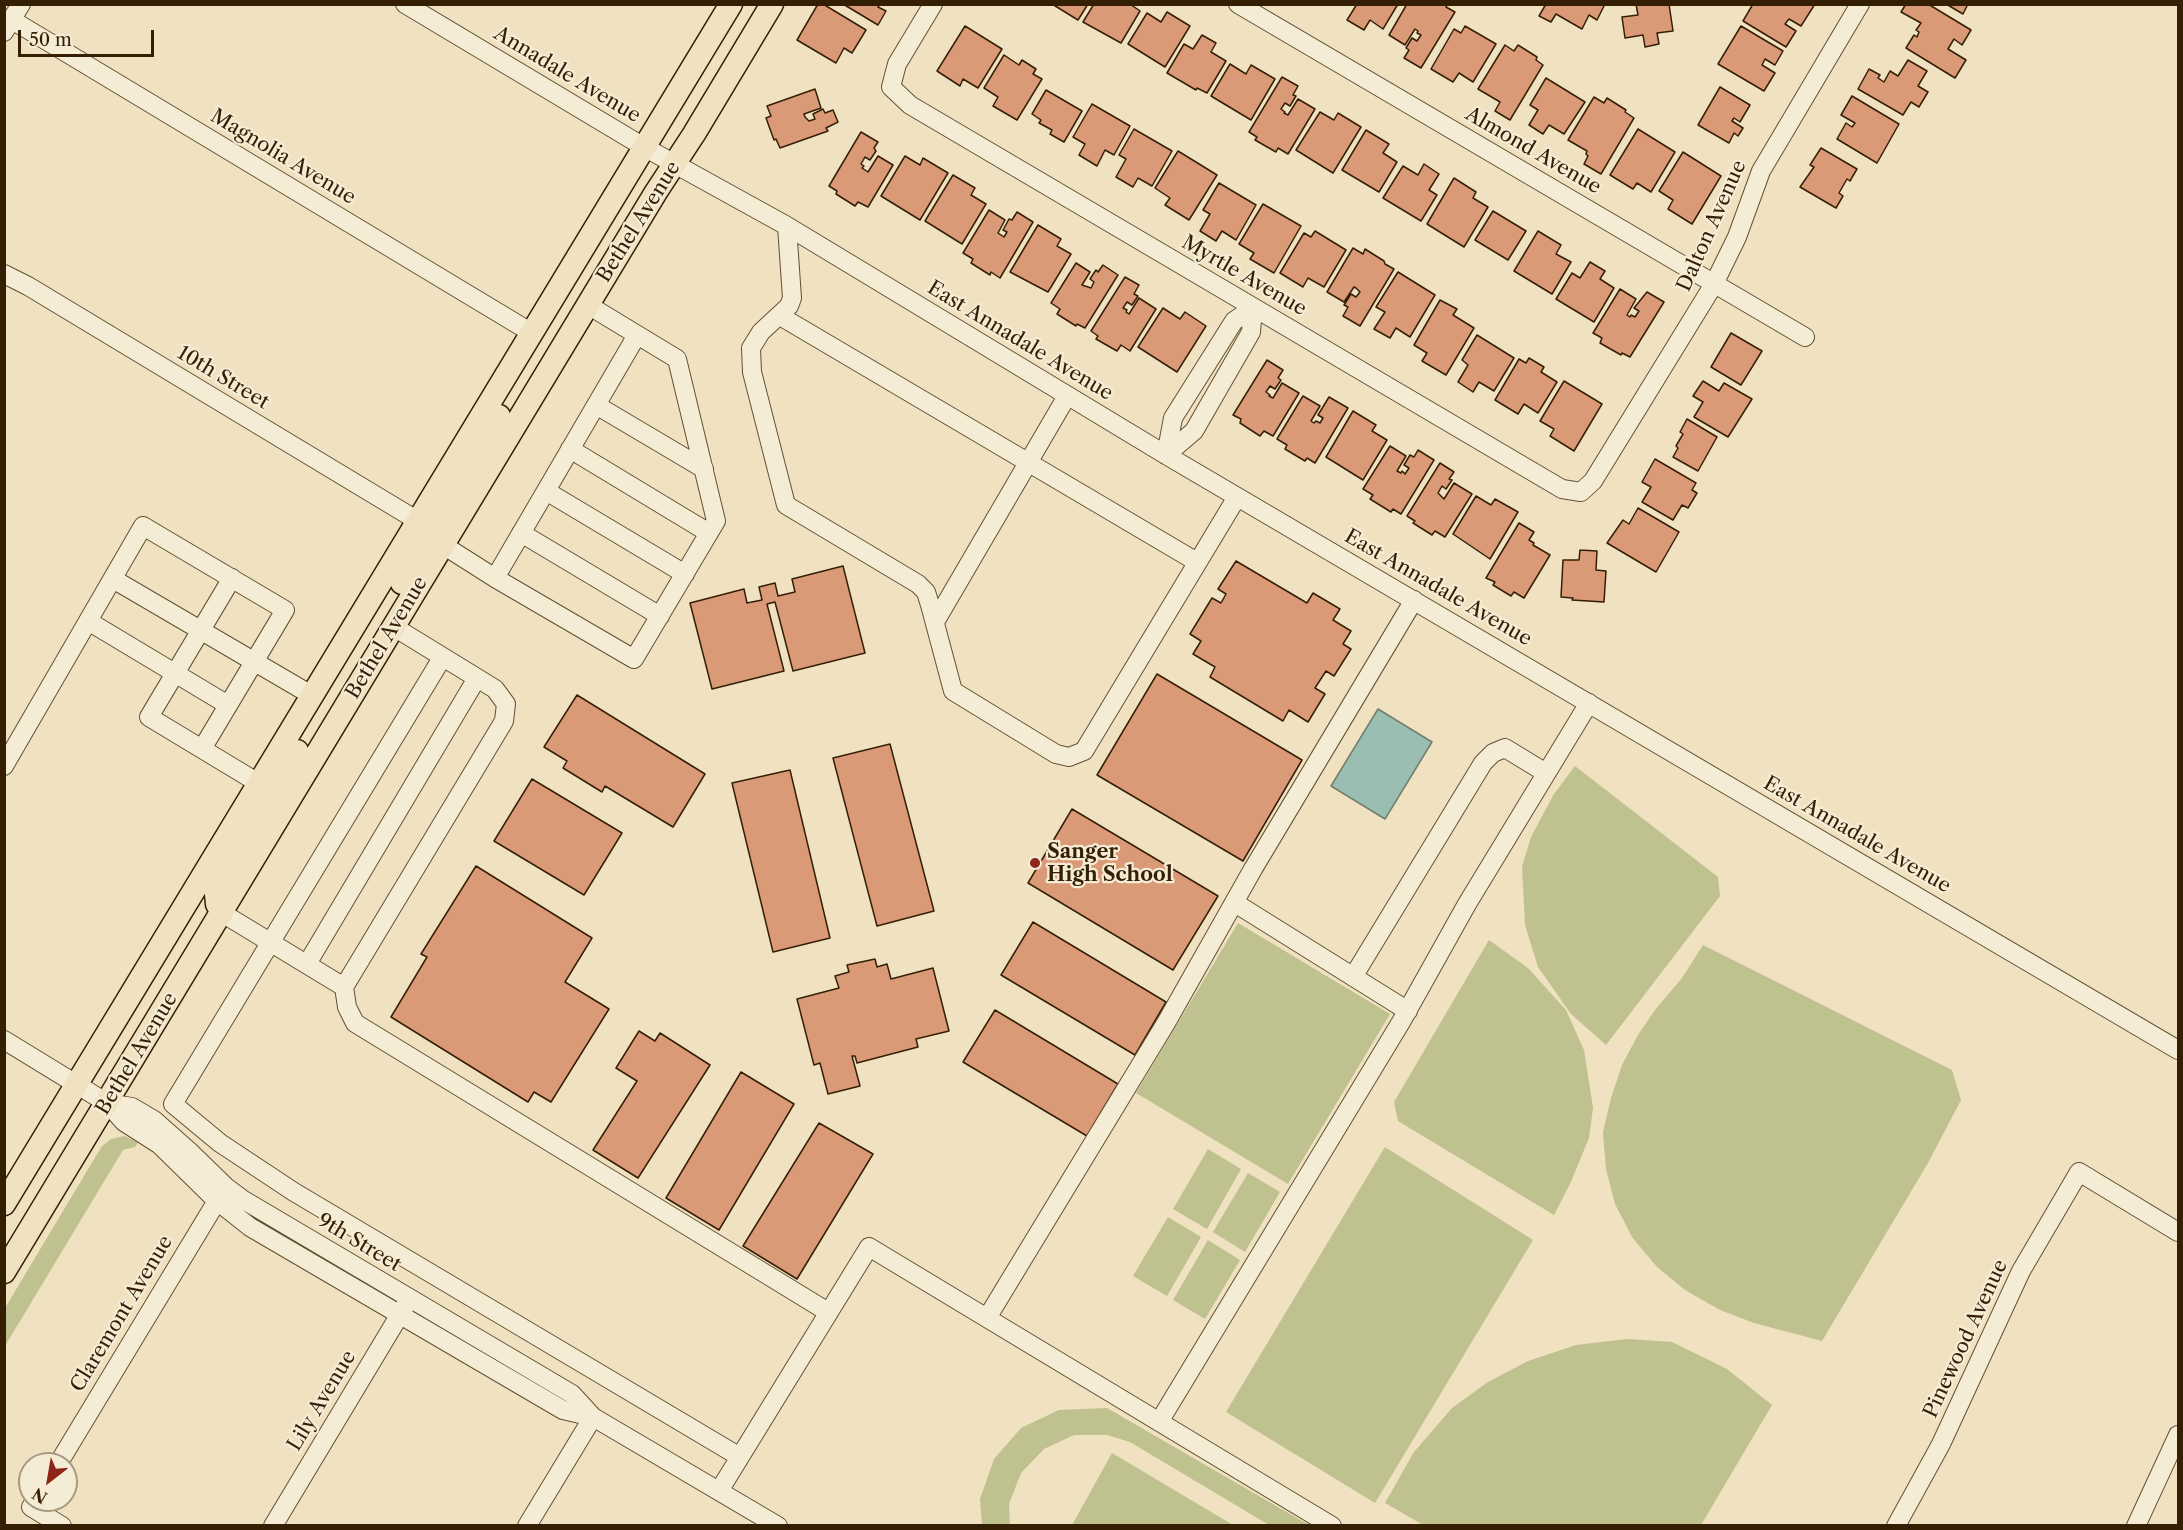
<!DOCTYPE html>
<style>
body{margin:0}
#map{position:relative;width:2183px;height:1530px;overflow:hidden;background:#f0e1c0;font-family:"Libre Caslon Text",serif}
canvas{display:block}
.frame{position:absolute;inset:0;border:6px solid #341f04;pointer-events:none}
.north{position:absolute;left:18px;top:1452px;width:60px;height:60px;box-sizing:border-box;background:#f5ecd6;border:2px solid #a89a82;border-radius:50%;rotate:211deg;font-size:16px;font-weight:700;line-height:24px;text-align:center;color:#341f04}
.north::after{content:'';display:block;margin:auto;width:21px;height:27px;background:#8f2418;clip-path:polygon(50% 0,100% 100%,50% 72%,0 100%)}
.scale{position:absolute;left:18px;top:30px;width:136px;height:27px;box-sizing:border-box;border:3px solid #341f04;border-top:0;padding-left:8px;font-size:18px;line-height:21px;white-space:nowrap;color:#341f04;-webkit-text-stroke:4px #f5ecd6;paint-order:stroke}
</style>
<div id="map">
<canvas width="2183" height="1530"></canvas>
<div class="frame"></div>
<div class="north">N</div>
<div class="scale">50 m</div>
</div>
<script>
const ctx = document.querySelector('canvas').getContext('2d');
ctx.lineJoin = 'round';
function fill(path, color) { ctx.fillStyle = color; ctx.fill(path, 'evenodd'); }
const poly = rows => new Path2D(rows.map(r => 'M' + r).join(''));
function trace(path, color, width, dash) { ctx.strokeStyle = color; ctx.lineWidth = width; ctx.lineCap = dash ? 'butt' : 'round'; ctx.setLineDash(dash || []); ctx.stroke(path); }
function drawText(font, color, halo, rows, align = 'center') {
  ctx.font = font + ' "Libre Caslon Text",serif'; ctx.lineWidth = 4.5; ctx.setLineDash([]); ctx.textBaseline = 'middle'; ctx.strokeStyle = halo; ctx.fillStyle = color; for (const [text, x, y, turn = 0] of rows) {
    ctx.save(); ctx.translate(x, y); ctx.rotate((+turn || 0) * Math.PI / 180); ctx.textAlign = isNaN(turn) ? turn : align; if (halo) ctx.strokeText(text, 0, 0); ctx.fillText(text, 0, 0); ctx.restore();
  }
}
fill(poly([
 [1575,766,1718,877,1720,896,1606,1045,1571,1014,1538,967,1525,925,1522,867,1531,837,1554,794],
 [1238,923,1390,1014,1288,1184,1136,1093],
 [1489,940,1528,968,1566,1010,1584,1050,1593,1108,1589,1138,1570,1184,1554,1215,1398,1121,1394,1102],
 [1703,945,1952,1070,1961,1100,1928,1163,1822,1341,1754,1323,1720,1310,1685,1290,1657,1267,1632,1237,1615,1204,1606,1169,1603,1132,1611,1098,1622,1065,1638,1035,1655,1010,1682,978],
 [124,1136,138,1142,135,1147,123,1150,5,1346,5,1308,102,1146,111,1139],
 [1385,1147,1533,1240,1375,1503,1226,1412],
 [1208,1149,1241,1169,1207,1229,1173,1209],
 [1248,1173,1280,1192,1245,1252,1213,1232],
 [1168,1217,1201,1237,1167,1296,1133,1276],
 [1208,1240,1240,1260,1205,1319,1173,1300],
 [1627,1339,1672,1342,1727,1369,1772,1405,1701,1525,1423,1525,1385,1503,1414,1452,1452,1408,1488,1382,1528,1361,1576,1345],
 [1107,1408,1309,1525,1269,1525,1130,1442,1107,1435,1074,1435,1044,1449,1021,1473,1009,1504,1010,1525,982,1525,980,1499,994,1459,1021,1428,1059,1410],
 [1112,1453,1233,1525,1072,1525]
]), '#bfc18e');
const water = poly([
 [1378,709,1432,742,1385,819,1331,786,1378,709]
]);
fill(water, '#9abeb2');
trace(water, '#717e6c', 1.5);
const building = poly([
 [818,4,823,4,866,30,852,53,844,48,836,63,797,40,818,4],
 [843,4,880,4,878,7,886,11,878,25,843,4],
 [1052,4,1088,4,1078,20,1052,4],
 [1094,4,1130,4,1140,11,1121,43,1083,22,1094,4],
 [1357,4,1398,4,1383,29,1370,20,1364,30,1347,20,1357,4],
 [1407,4,1447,4,1446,7,1455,12,1421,68,1404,58,1409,50,1406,48,1412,38,1417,41,1421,35,1417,33,1418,31,1415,29,1405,45,1389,35,1407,4],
 [1546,4,1605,4,1597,20,1589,15,1582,29,1556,14,1551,22,1539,16,1546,4],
 [1636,4,1669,4,1673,31,1657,33,1659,44,1645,47,1643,35,1625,38,1622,17,1638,15,1636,4],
 [1753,4,1815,4,1801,26,1789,19,1785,24,1796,31,1786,47,1743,21,1753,4],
 [1906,4,1928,4,1971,30,1962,45,1954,39,1948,49,1966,60,1955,78,1906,48,1914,35,1917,37,1919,32,1916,30,1921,23,1901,12,1906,4],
 [1946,4,1968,4,1963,14,1946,4],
 [1167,12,1190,26,1165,67,1128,44,1147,13,1161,22,1167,12],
 [965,26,1002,49,978,88,963,79,960,86,937,71,965,26],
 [1465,26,1496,44,1473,82,1459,73,1453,82,1431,69,1454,29,1461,33,1465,26],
 [1741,26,1783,51,1775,65,1765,59,1762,65,1775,73,1764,91,1718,64,1741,26],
 [1202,35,1216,43,1211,52,1226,61,1207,93,1197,88,1196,90,1167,73,1184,44,1193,49,1202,35],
 [1505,45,1514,51,1518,45,1537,57,1536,60,1543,65,1510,120,1495,111,1500,102,1478,89,1505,45],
 [1004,55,1019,65,1022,60,1036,69,1033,74,1042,79,1017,120,993,106,998,97,984,88,1004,55],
 [1908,60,1927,71,1918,86,1928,92,1919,107,1911,102,1903,115,1858,89,1869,69,1880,75,1878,78,1884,82,1890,71,1898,76,1908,60],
 [1230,64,1246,74,1251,65,1275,79,1251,120,1211,96,1230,64],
 [1282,77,1298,86,1293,95,1296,96,1290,106,1285,103,1281,109,1285,112,1284,113,1288,115,1298,99,1315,109,1288,154,1278,148,1276,152,1255,140,1257,137,1249,132,1282,77],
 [1546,78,1585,102,1564,134,1549,125,1543,134,1529,125,1538,110,1530,105,1546,78],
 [1720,87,1750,105,1740,122,1734,118,1732,121,1743,128,1738,136,1734,133,1729,143,1698,125,1720,87],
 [815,89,821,108,804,114,805,117,809,121,815,119,813,114,823,109,825,113,833,110,838,122,826,128,828,131,780,148,776,139,774,140,766,118,771,116,767,106,815,89],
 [1046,90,1082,111,1064,142,1050,134,1052,130,1039,123,1041,120,1032,114,1046,90],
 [1852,96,1899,124,1877,163,1837,139,1846,123,1852,127,1855,123,1841,115,1852,96],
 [1594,97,1604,103,1607,98,1626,110,1625,112,1634,118,1601,174,1584,164,1588,156,1586,154,1587,151,1568,140,1594,97],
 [1092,104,1130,126,1114,155,1105,150,1097,166,1079,155,1085,144,1073,137,1092,104],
 [1320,112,1334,120,1338,113,1361,127,1333,173,1296,150,1320,112],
 [1134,129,1172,151,1152,186,1138,178,1133,187,1116,177,1126,159,1119,155,1134,129],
 [1638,129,1675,152,1651,192,1637,183,1633,189,1610,175,1638,129],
 [1366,130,1389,144,1383,153,1397,162,1379,192,1342,170,1366,130],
 [861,132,878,142,874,148,876,151,870,160,865,157,861,164,864,166,862,168,868,172,878,156,893,165,868,207,858,202,855,206,836,194,837,191,829,186,861,132],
 [1821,148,1857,169,1850,181,1847,179,1839,193,1843,196,1836,208,1800,187,1814,167,1810,165,1821,148],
 [1178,151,1217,175,1189,220,1165,205,1170,198,1155,188,1178,151],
 [1683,152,1721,176,1692,224,1668,209,1673,200,1659,191,1683,152],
 [905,156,920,165,923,158,948,173,920,220,881,196,905,156],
 [1424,164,1439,174,1429,190,1437,195,1421,221,1383,198,1403,166,1418,175,1424,164],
 [953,175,975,188,971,195,986,204,962,244,925,221,953,175],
 [1454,178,1476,192,1473,198,1488,207,1464,247,1427,224,1454,178],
 [1219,183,1256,205,1236,240,1222,231,1216,241,1200,231,1210,214,1203,210,1219,183],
 [1263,204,1301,226,1274,273,1250,259,1254,253,1239,244,1263,204],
 [989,210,1005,220,998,233,1004,237,1007,232,1003,230,1009,219,1012,220,1017,212,1033,222,1000,278,991,272,990,275,971,263,973,259,963,253,989,210],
 [1493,211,1526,231,1508,260,1475,240,1493,211],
 [1038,225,1061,239,1057,246,1071,254,1048,292,1010,272,1038,225],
 [1315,231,1346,250,1324,287,1308,278,1303,287,1280,273,1304,233,1311,237,1315,231],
 [1538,231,1561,245,1556,254,1571,262,1552,294,1514,271,1538,231],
 [1353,248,1363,254,1365,249,1384,261,1385,264,1394,269,1360,326,1343,316,1348,307,1344,305,1351,294,1356,297,1360,292,1356,288,1354,287,1344,302,1327,292,1353,248],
 [1590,262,1605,271,1600,279,1614,288,1594,322,1556,299,1572,273,1580,278,1590,262],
 [1076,263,1090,272,1082,285,1091,288,1094,282,1090,279,1096,270,1098,272,1103,265,1118,275,1085,328,1077,324,1076,326,1057,314,1060,309,1051,303,1076,263],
 [1398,272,1435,295,1410,337,1396,328,1390,338,1374,329,1385,312,1376,307,1398,272],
 [1125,277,1139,285,1134,294,1138,296,1132,305,1127,302,1123,308,1127,310,1126,312,1129,314,1139,298,1156,309,1130,351,1121,345,1117,351,1096,339,1098,336,1091,331,1125,277],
 [1620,289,1636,299,1627,315,1630,317,1631,315,1635,317,1639,311,1634,308,1647,292,1664,302,1630,357,1622,353,1621,355,1600,343,1602,338,1593,333,1620,289],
 [1440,300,1457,309,1453,315,1474,328,1446,375,1422,361,1427,353,1414,345,1440,300],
 [1163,308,1180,319,1185,312,1206,326,1177,372,1138,347,1163,308],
 [1731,333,1762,351,1741,385,1711,367,1731,333],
 [1477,335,1514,358,1494,391,1479,382,1473,392,1458,382,1468,365,1462,360,1477,335],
 [1529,358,1544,367,1541,372,1557,382,1538,413,1524,404,1518,414,1495,400,1519,359,1526,363,1529,358],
 [1267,360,1283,370,1278,378,1281,380,1275,389,1270,386,1266,392,1270,395,1269,396,1273,398,1282,383,1299,393,1273,436,1264,431,1260,436,1240,423,1241,419,1233,415,1267,360],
 [1564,381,1602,404,1574,451,1550,436,1554,429,1540,421,1564,381],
 [1703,381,1719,391,1724,383,1752,399,1728,437,1694,417,1703,402,1693,396,1703,381],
 [1303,396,1320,406,1311,421,1314,423,1316,421,1320,423,1323,418,1318,415,1329,397,1348,408,1315,463,1307,458,1305,461,1285,449,1287,445,1277,439,1303,396],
 [1353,411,1376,425,1372,431,1387,440,1363,480,1326,457,1353,411],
 [1687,419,1717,437,1698,471,1673,457,1678,448,1676,446,1683,434,1680,432,1687,419],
 [1390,446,1406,456,1397,471,1401,473,1402,471,1405,474,1409,468,1404,465,1410,455,1414,457,1418,450,1434,460,1401,514,1393,509,1391,512,1370,499,1373,495,1363,489,1390,446],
 [1655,459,1696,483,1692,490,1697,493,1688,508,1682,505,1673,520,1642,502,1651,487,1642,482,1655,459],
 [1440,463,1454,472,1449,479,1452,480,1446,489,1442,486,1438,493,1444,499,1454,483,1472,494,1445,537,1435,531,1432,535,1413,523,1415,521,1407,516,1440,463],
 [1476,496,1491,505,1495,499,1518,512,1490,559,1453,534,1476,496],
 [1638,508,1679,532,1656,572,1607,543,1623,520,1629,524,1638,508],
 [1519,523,1534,532,1529,540,1534,543,1533,545,1550,555,1524,598,1514,592,1511,596,1493,585,1495,582,1486,578,1519,523],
 [1580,550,1597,551,1596,570,1606,571,1604,602,1572,600,1573,598,1561,597,1563,560,1579,560,1580,550],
 [1236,561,1307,603,1313,593,1340,609,1333,620,1351,631,1343,644,1351,649,1334,676,1326,671,1315,688,1325,694,1308,722,1289,710,1283,721,1210,677,1215,667,1193,654,1201,641,1190,634,1212,598,1221,603,1226,594,1218,589,1236,561],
 [843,566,865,653,793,671,775,602,767,604,784,671,712,689,690,603,744,589,747,603,762,600,759,587,775,583,778,596,795,592,792,579,843,566],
 [1157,674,1302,760,1243,861,1097,775,1157,674],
 [577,695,705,774,673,827,605,786,602,792,563,768,567,761,544,747,577,695],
 [890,744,934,911,877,926,833,758,890,744],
 [790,770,830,938,773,952,732,783,790,770],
 [532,779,622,833,584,895,494,841,532,779],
 [1072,809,1218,896,1173,970,1028,883,1072,809],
 [476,866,592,938,565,982,609,1009,551,1102,534,1092,528,1102,391,1017,427,957,421,954,476,866],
 [1033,922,1166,1002,1135,1055,1001,975,1033,922],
 [875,959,877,967,887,964,891,979,933,968,949,1031,916,1039,918,1047,857,1063,855,1056,852,1056,860,1086,828,1094,820,1063,814,1065,797,999,839,988,835,976,849,972,847,965,875,959],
 [995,1010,1118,1084,1087,1136,963,1062,995,1010],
 [639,1031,655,1041,660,1033,710,1065,638,1178,593,1150,637,1081,616,1068,639,1031],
 [741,1072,794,1104,719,1230,666,1198,741,1072],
 [819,1123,873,1154,797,1279,743,1246,819,1123]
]);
fill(building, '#db9a77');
trace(building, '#341f04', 1.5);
const minor = poly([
 [405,4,644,147,787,226,1166,455,2178,1050],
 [933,4,897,64,891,87,910,105,1562,489,1581,492,1593,481,1714,284,1737,237,1761,171,1860,4],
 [1238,4,1805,337],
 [12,20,532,333],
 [4,32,21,4],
 [787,226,792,298,789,306,761,332,751,348,752,372,786,505,918,584,926,592,930,605,953,691,1056,754,1069,757,1084,751,1237,497],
 [4,274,28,286,418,521],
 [780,316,1197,562],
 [596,405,704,469],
 [570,449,709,533],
 [1166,455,1173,418,1234,321,1253,308],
 [1166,455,1194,431,1251,332,1253,308],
 [546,491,685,574],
 [521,533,660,616],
 [443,545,495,578,634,659,716,521,677,359,588,305],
 [495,578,637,335],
 [113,579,313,696],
 [88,621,228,705],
 [935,622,1067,396],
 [394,627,495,689,506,704,504,721,344,987,347,1007,355,1023,828,1312],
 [442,658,173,1104,220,1143,294,1192,740,1457],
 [202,749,149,717,232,578],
 [4,766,143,526,285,610,202,749,260,784],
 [1235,903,1408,1011],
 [222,913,344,987],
 [307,964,477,678],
 [1353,977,1483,763,1493,753,1505,748,1546,773],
 [4,1040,107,1103,124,1122,160,1145,217,1201,250,1227,563,1410,593,1417,778,1526],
 [107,1103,132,1107,154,1120,189,1151,226,1187,242,1199,572,1394,593,1417],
 [987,1318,1166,1023,1253,869,1414,600],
 [1159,1422,1401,1022,1467,904,1589,703],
 [58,1464,223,1191],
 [719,1491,869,1247,1332,1526],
 [36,1500,31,1507,62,1526],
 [273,1526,405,1306],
 [527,1526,593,1417],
 [1896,1526,1941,1444,2021,1271,2079,1172,2178,1232],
 [2136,1526,2178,1435]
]);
const major = poly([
 [442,539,441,520,447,508,499,416],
 [402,583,422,547,423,532,418,521],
 [222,913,217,904,216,894,219,884,297,751],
 [4,1204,731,4],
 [4,1272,656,192,694,134,772,4]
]);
trace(minor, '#635033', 20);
trace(major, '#341f04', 25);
trace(minor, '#f5ecd6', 18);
trace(major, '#f0e1c0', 22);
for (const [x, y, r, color] of [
 [1035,863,6,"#8f2418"]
]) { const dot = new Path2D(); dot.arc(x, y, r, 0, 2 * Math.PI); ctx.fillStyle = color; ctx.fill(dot); trace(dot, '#f5ecd6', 2); }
drawText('20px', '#341f04', '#f5ecd6', [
 ["Annadale Avenue",567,75,31],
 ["Almond Avenue",1533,151,30],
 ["Magnolia Avenue",283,157,31],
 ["Bethel Avenue",639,222,-58],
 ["Dalton Avenue",1712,226,-66],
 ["Myrtle Avenue",1244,276,30],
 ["East Annadale Avenue",1020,341,31],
 ["10th Street",223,378,31],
 ["East Annadale Avenue",1438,588,30],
 ["Bethel Avenue",387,638,-59],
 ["East Annadale Avenue",1857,835,30],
 ["Bethel Avenue",137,1054,-59],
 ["9th Street",359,1243,31],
 ["Claremont Avenue",122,1314,-59],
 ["Pinewood Avenue",1966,1339,-65],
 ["Lily Avenue",322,1401,-59]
]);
drawText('bold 20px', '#341f04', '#f5ecd6', [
 ["Sanger",1047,852],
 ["High School",1047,875]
], 'left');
</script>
